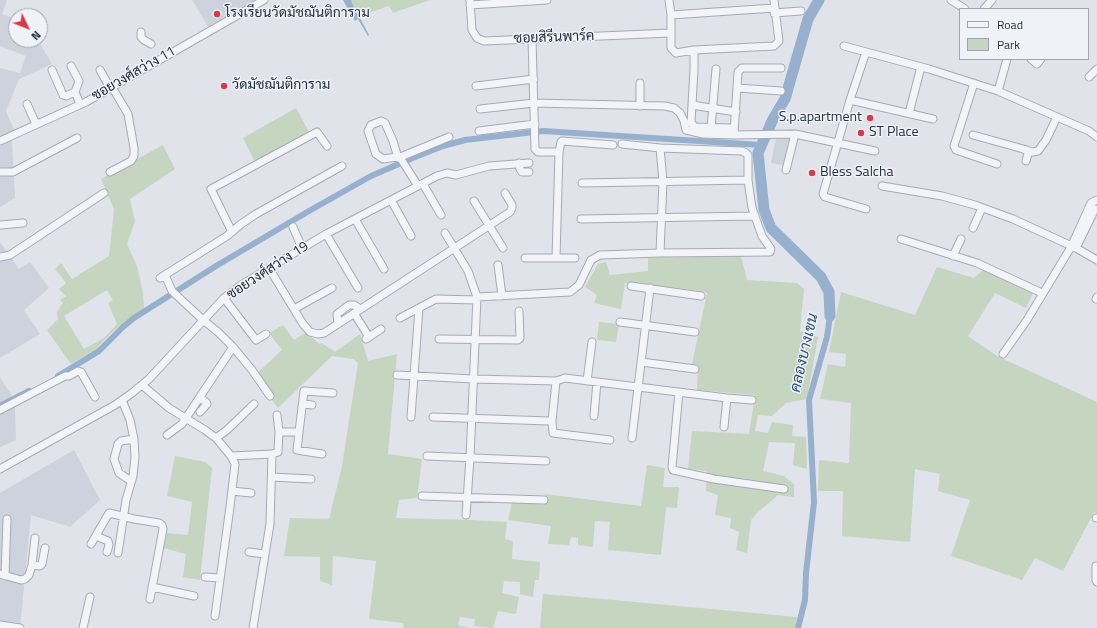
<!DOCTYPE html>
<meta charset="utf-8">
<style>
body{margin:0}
#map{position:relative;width:1097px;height:628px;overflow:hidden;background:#e0e3ea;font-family:"Titillium Web",sans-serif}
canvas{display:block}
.legend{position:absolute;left:959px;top:8px;width:130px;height:52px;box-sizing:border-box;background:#eff2f7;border:1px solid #9fa4af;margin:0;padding:5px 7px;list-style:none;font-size:12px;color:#273043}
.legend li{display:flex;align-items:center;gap:8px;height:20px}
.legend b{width:20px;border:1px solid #9fa4af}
.north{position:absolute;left:8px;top:8px;width:40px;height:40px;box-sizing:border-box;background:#eff2f7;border:1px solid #9fa4af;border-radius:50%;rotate:133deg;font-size:11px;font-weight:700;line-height:16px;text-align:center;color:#273043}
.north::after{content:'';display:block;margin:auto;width:14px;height:18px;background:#da394c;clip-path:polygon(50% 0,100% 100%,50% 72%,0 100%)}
</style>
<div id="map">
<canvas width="1097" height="628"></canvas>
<ul class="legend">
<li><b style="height:5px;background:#f3f4f8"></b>Road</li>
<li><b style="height:11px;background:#c5d5c0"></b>Park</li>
</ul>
<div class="north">N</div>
</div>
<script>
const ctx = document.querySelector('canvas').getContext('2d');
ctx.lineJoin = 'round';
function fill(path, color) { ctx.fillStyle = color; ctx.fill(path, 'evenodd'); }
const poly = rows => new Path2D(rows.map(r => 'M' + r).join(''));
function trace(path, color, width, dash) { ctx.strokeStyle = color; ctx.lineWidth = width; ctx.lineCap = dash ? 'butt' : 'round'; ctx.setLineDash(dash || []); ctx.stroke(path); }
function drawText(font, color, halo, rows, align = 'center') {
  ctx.font = font + ' "Titillium Web",Sarabun,sans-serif'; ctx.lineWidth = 3; ctx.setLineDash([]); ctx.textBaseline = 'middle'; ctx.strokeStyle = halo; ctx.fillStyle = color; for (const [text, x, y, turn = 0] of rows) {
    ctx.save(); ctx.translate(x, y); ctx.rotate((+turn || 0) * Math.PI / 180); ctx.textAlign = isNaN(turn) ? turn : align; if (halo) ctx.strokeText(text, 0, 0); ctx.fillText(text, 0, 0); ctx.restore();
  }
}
fill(poly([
 [0,0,7,0,2,14,16,20,16,40,30,40,39,42,52,64,19,79,6,111,14,130,12,141,15,198,0,207,0,68,20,73,26,56,0,46],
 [192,0,257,0,209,28],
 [776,138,789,138,783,165,771,163],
 [0,242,19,269,30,262,49,288,24,310,40,334,0,358],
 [0,377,12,396,15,407,16,440,0,447],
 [74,450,100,500,70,527,31,515,20,628,0,628,0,493]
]), '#cdd2dc');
fill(poly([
 [351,0,430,0,393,13,389,6,360,16,352,3],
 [296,108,309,132,255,162,243,138],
 [163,145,175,169,130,199,135,221,127,244,137,266,143,293,144,309,113,331,96,349,71,364,47,330,58,319,57,312,63,303,60,300,66,296,59,289,66,283,55,269,61,263,72,279,109,256,114,209,101,179],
 [107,290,113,300,108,303,117,324,104,338,84,349,64,316],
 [741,256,747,280,797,283,804,289,800,331,818,337,807,399,786,403,772,416,758,415,755,431,768,433,772,422,793,425,792,436,806,437,807,469,793,465,795,443,769,442,763,471,784,476,794,484,794,497,778,495,757,513,751,520,747,553,736,550,739,532,730,528,731,518,715,515,718,495,706,491,707,471,688,469,692,431,749,434,755,395,697,390,698,365,692,364,707,293,680,288,625,283,621,309,594,303,597,295,585,287,598,264,606,262,610,275,648,271,648,258],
 [937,267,974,278,983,270,1033,293,1026,308,995,293,968,336,997,356,1097,402,1097,514,1094,512,1063,571,1035,558,1022,580,951,556,970,500,938,491,940,474,915,469,910,542,842,536,843,491,818,491,819,460,849,463,851,403,820,399,828,364,845,367,846,354,829,352,841,292,915,315],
 [599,322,619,324,616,342,597,340],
 [283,325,294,340,307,332,319,344,322,343,335,352,360,334,368,361,397,354,388,454,422,459,417,498,399,500,396,518,471,520,507,522,505,539,513,541,512,559,540,562,539,580,535,580,533,597,520,594,520,582,504,581,502,593,519,597,516,614,498,611,493,628,474,626,475,619,460,617,458,625,469,628,404,628,403,623,369,619,376,561,333,556,332,585,320,581,320,557,284,556,290,518,329,519,342,466,358,363,353,359,332,356,278,408,253,377,282,350,269,333],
 [175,456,205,462,212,468,200,580,183,577,186,554,163,548,166,533,188,535,192,502,167,496],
 [647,465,665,468,663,487,679,487,677,508,666,507,661,555,608,550,610,522,595,521,593,547,578,545,578,538,571,537,569,545,548,544,551,526,508,520,512,502,544,505,545,494,641,506],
 [543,594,603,599,797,617,795,628,540,628]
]), '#c5d5c0');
fill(poly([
 [343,0,351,0,352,3,369,35,368,36,358,19,355,21]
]), '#97b0cd');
trace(poly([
 [58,376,99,351,123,327,134,318,216,266,309,211,371,176,415,157,443,146,465,140,543,131,761,145],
 [0,406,29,391],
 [798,628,805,600,806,573,814,502,809,400,827,337,830,316]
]), '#97b0cd', 6);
trace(poly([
 [819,0,808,19,785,99,773,119,758,153,764,210,771,228,821,277,829,292,830,316]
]), '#97b0cd', 11);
const street = poly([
 [470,0,472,30,477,38,484,41,671,33],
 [669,0,671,15,671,48,676,53,694,50,774,46,779,41,774,0],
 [951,0,965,9],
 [470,5,547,0],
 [984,9,992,0],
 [774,13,801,11],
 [671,15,774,8],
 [141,32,141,37,144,40,151,44],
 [532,39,535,149,538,152,559,152],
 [844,46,929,69,998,91,1089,131,1097,137],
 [694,50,694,69,691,123,695,127,731,128],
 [866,52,850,100,823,194,825,197,866,209],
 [1031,59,1037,64,1041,59],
 [71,66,79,81,75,92,80,104],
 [52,70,63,95,66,96,75,92],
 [100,70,110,88],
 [1089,77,1097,69],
 [974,83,954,146,956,150,997,164],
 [476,86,534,79],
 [737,88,781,91],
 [998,91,1007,59],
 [850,100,933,119],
 [27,104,36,124],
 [692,105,736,112],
 [640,106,640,83],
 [480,109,534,103,665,106,674,108,680,113,684,121,686,130,703,134,734,135,795,134,875,151],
 [909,113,921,67],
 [711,128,716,69],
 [479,131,535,124],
 [734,133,738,72,742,68,781,68],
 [973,135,1027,150,1028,154,1026,161],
 [0,141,86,102,264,0],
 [1025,150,1033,152,1038,151,1046,140,1057,117],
 [519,163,520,169,522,172,529,172],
 [786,170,795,134],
 [0,172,13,172,77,138],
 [110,172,131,161,134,156,134,148,128,114,112,87],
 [582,183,748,180],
 [423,184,441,215],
 [418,186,401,159,397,157,383,159,376,154,368,131,371,125,381,121,385,123,393,141,398,158,449,137],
 [882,186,942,196,975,205,1013,219,1076,248,1097,260],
 [391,200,411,236],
 [474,201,503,248],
 [355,219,384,269],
 [581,219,754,216],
 [0,225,23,223],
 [293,227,302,248],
 [973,228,982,208],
 [232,232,211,189,317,132,327,146],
 [445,233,468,271,477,297,470,458,466,515],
 [326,234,358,288],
 [901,239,977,263,1042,293],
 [1076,248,1095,209],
 [660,253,663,181,660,148],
 [953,256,961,239],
 [0,257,10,255,104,193],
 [525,258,575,258],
 [556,258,559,152,561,142,562,141,613,145],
 [498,265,502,296],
 [269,268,303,324,310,332,318,334,324,333,510,212,512,208,512,205,505,193],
 [165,275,172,291,203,320,218,332,233,347,252,370,270,396],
 [160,278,227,236,241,224,256,214,342,166],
 [631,286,701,296],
 [477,297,570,292,579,285,591,260,600,255,660,253,770,252,771,249,762,236,752,208,748,180,748,155,746,153,742,151,660,148,622,144],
 [224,298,256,340,266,334],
 [1096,299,1097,297],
 [294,309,332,288],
 [354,313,369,337],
 [400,318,419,308],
 [620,322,695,332],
 [338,324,337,314,349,305,354,305,360,309],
 [366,339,381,329],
 [439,339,518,340,520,338,519,311],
 [1003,354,1027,320,1071,247,1091,203,1097,200],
 [641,362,695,369],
 [397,375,473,379,556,381,565,378,727,398,752,400],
 [556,381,552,421,553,433,610,440],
 [587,381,592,342],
 [142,385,169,408,205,430,216,438,231,456,235,464,230,507,215,616],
 [679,392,672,467,673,470,714,479,784,489],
 [303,404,312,405],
 [0,410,65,376,69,376,78,371,81,372,95,397],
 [200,412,207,404,206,402,200,398],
 [277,415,279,432],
 [594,416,597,382],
 [411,417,419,308,436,299,477,300],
 [433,417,549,421],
 [724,427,727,398],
 [299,432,304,391,333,393],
 [167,435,182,424,233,347],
 [216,438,227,430,254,404],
 [632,438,650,288],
 [272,454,278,452,279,432,299,432,297,450,322,454],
 [231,456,272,454,270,524,253,628],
 [427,456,546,461],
 [0,469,115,405,132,393,149,379,224,298,241,285,326,234,437,176,447,173,456,175,489,166,529,163],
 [272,477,311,479],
 [131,481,119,473,114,459,118,444,121,441,134,439],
 [232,491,251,493],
 [422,496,544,500],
 [1096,518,1097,518],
 [96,536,108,541,109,545,107,552],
 [91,544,109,513,134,519,159,523,162,525,163,529,150,599],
 [249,552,265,554],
 [118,553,126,500,133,476,135,457,134,439,130,420,122,400],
 [32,565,40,566,42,564,45,548],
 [1096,566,1096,580,1097,582],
 [0,574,21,580,25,579,29,575,32,565,35,538],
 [5,576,7,519],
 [205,577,220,578],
 [152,587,194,596],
 [0,625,20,628],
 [83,628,90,597]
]);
trace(street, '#a5aab5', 9);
trace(street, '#f3f4f8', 7);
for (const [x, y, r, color] of [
 [217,14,4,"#da394c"],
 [224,86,4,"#da394c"],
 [870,118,4,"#da394c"],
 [861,133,4,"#da394c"],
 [812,173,4,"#da394c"]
]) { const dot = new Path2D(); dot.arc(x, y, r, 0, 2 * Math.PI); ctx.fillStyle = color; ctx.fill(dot); trace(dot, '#eff2f7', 1.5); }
drawText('14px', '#273043', '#eff2f7', [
 ["โรงเรียนวัดมัชฌันติการาม",225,14],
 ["วัดมัชฌันติการาม",232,86],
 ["S.p.apartment",862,118,"right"],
 ["ST Place",869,133],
 ["Bless Salcha",820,173]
], 'left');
drawText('14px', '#273043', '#eff2f7', [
 ["ซอยสิรีนพาร์ค",554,38,-2],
 ["ซอยวงศ์สว่าง 11",134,74,-30],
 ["ซอยวงศ์สว่าง 19",268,271,-33]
]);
drawText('italic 15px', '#2d4d7b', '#eff2f7', [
 ["คลองบางเขน",805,353,-77]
]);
</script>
